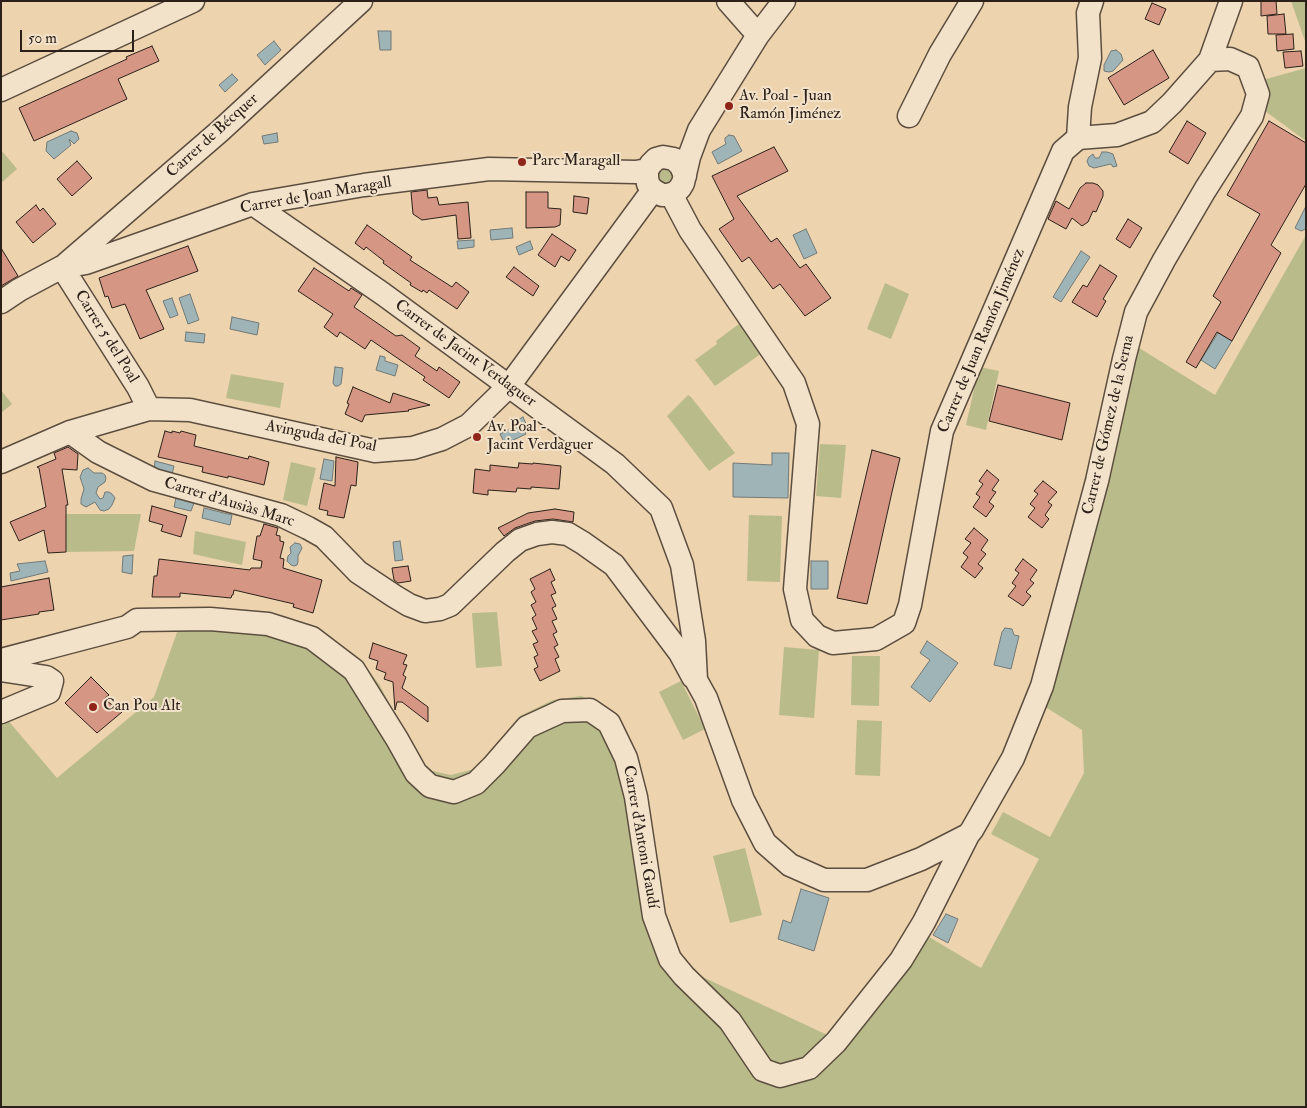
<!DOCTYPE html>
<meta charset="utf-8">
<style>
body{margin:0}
#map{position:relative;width:1307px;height:1108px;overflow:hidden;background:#edd3ae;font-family:"IM FELL Double Pica",serif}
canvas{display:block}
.frame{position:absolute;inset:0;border:2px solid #2c211a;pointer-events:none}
.scale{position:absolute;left:20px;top:30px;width:114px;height:22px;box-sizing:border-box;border:2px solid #2c211a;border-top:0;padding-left:6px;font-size:15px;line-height:18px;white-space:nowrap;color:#2c211a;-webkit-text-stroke:4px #f3e2ca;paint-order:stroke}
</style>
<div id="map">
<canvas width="1307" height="1108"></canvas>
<div class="frame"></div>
<div class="scale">50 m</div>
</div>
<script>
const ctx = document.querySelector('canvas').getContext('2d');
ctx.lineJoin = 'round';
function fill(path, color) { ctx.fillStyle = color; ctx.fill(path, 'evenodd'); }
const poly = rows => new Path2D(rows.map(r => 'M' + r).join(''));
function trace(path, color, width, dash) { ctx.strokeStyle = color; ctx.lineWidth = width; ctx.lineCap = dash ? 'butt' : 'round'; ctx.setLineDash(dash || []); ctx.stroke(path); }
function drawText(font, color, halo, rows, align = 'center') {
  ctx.font = font + ' "IM FELL Double Pica",serif'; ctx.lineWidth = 4; ctx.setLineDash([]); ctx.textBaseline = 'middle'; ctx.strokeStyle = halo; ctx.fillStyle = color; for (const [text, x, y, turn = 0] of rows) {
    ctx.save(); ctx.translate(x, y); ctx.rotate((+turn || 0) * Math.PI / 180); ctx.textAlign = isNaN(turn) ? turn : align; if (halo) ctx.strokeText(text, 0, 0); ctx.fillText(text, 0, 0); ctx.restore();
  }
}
fill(poly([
 [1291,1,1306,1,1306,44],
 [1306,68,1306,141,1265,111,1259,81],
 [1,150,17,169,1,183],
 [661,166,675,170,673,185,658,184,657,169],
 [1306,235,1306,1107,1,1107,1,720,6,718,57,778,154,697,186,607,277,619,327,638,362,662,379,684,412,747,428,770,451,775,474,769,520,716,553,700,581,696,606,707,627,735,640,763,651,840,672,946,694,973,834,1038,914,928,981,968,1039,859,991,834,1003,812,1050,837,1084,773,1082,730,1031,698,1123,338,1215,395],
 [885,283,909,294,891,339,867,329],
 [743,321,765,351,715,386,695,360,717,344,716,341],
 [979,367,999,371,986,430,966,425],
 [231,374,284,383,280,408,226,398],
 [1,390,12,404,1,413],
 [688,395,691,397,735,453,709,471,667,416],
 [820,444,846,445,841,498,816,496],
 [291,462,316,468,307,506,283,500],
 [66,514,141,514,134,551,66,552],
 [749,515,782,516,780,582,747,581],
 [195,531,246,542,242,565,193,554],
 [497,612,502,666,476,668,472,613],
 [784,647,819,650,814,718,779,715],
 [852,656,880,656,879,706,851,705],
 [681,681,705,729,683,740,659,692],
 [857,720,882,721,880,776,855,775],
 [745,848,762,915,730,923,713,856]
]), '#b9bc8a');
const water = poly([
 [378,31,391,31,391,50,380,50,378,31],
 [274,41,281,50,265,65,257,55,274,41],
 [1116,50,1121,54,1123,60,1113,71,1109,72,1104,71,1104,65,1111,51,1116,50],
 [232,74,238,80,225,92,219,85,232,74],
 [71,131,77,133,79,139,74,144,69,139,71,145,54,159,46,151,47,142,71,131],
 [277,133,278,142,264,144,262,136,277,133],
 [729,135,734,136,742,151,718,164,712,152,726,144,725,141,725,138,729,135],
 [1102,152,1107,152,1113,154,1117,166,1113,167,1111,164,1094,168,1089,166,1087,161,1089,157,1093,154,1095,158,1099,158,1102,152],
 [1306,206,1306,229,1301,231,1295,228,1306,206],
 [512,228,513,238,491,240,490,230,512,228],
 [806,229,817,253,804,259,793,235,806,229],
 [474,240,474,247,458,249,457,241,474,240],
 [530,241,533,249,519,255,516,247,530,241],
 [1081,251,1090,257,1061,302,1053,297,1081,251],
 [190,294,199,320,188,324,179,298,190,294],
 [172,298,178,315,170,318,163,301,172,298],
 [232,317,259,323,257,335,230,329,232,317],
 [186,332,205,334,204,343,185,341,186,332],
 [1218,333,1232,341,1215,369,1201,360,1218,333],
 [380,356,385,357,385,361,398,365,395,376,376,370,380,356],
 [335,367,343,368,341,384,338,386,335,386,333,383,335,367],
 [523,417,527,426,523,428,526,434,505,444,500,434,516,426,514,422,523,417],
 [772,453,789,453,788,498,733,497,733,463,772,465,772,453],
 [324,459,334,461,332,481,320,479,324,459],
 [155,461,174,466,172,474,154,469,155,461],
 [88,468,94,473,102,473,105,475,106,478,105,482,98,487,96,493,100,499,103,498,105,492,109,492,112,494,115,498,112,505,109,509,104,511,100,510,95,502,86,507,81,504,81,499,84,489,80,477,83,470,88,468],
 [176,498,194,503,191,511,174,507,176,498],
 [204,508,232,515,230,525,202,518,204,508],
 [400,541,403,560,395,561,393,542,400,541],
 [295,543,300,544,302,548,298,556,298,562,297,565,294,566,291,565,287,561,288,556,291,553,290,547,295,543],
 [133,555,132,574,122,572,123,556,133,555],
 [45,561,48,572,11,581,10,573,20,571,17,564,45,561],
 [811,561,828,561,828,589,811,589,811,561],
 [1005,628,1012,629,1014,635,1019,636,1011,669,994,665,1002,632,1005,628],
 [927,641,958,663,930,702,911,687,930,660,920,653,927,641],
 [801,889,829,898,814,951,778,939,783,920,791,923,801,889],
 [946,914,958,919,948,943,933,935,946,914]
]);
fill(water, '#9fb4b6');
trace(water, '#717978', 1);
const building = poly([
 [1261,1,1276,1,1277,14,1261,16,1261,1],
 [1152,3,1166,9,1159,25,1145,19,1152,3],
 [1284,14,1286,34,1268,34,1267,16,1284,14],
 [1293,34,1294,49,1277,51,1276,35,1293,34],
 [152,46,159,61,118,79,127,99,34,141,19,108,127,59,126,57,152,46],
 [1153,50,1169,78,1124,105,1108,78,1153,50],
 [1301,51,1303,66,1285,68,1283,52,1301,51],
 [1187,121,1206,133,1188,164,1169,152,1187,121],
 [1269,121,1306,143,1306,184,1271,245,1281,253,1232,341,1217,332,1196,368,1186,362,1221,302,1213,296,1260,214,1227,195,1269,121],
 [774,147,788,171,737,196,771,242,777,238,800,268,806,264,831,298,805,316,780,284,773,289,749,257,742,262,719,229,734,219,712,176,774,147],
 [77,161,92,178,72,196,57,179,77,161],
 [1086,183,1093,183,1098,185,1103,191,1103,196,1096,212,1093,211,1088,222,1082,226,1072,218,1066,229,1048,219,1056,201,1069,209,1080,188,1086,183],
 [427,190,428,198,437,197,439,205,468,202,471,238,458,239,456,215,422,220,413,214,411,192,427,190],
 [526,192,548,192,548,208,561,209,560,225,555,227,526,228,526,192],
 [574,196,589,198,587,214,573,212,574,196],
 [36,205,40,211,43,208,56,224,33,243,16,222,36,205],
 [1128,219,1142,228,1130,248,1116,239,1128,219],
 [367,225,412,257,410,260,452,287,456,282,469,292,457,309,429,290,427,293,423,290,422,292,410,285,411,283,383,263,384,261,366,247,364,250,355,243,367,225],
 [552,234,576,250,569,261,561,256,555,267,538,255,552,234],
 [188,246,198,271,146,290,164,329,140,339,125,304,112,308,108,296,105,297,99,278,188,246],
 [1,248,18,276,1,286,1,248],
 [1100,265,1117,276,1103,299,1106,301,1097,317,1072,302,1083,285,1087,287,1100,265],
 [514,267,539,286,533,296,506,277,514,267],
 [314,268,349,291,351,288,362,295,354,307,396,336,402,335,420,348,415,356,437,371,439,367,460,382,449,398,423,380,425,377,371,340,365,349,340,332,337,337,324,327,333,314,298,291,314,268],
 [998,385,1070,403,1062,440,989,421,998,385],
 [353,387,390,403,393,393,430,405,408,410,409,411,365,415,362,422,345,414,349,404,347,403,353,387],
 [165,431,172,433,172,431,180,433,181,431,196,435,194,446,248,459,249,456,269,462,264,485,228,476,228,478,202,472,203,467,158,457,165,431],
 [68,447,78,454,77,470,62,469,68,505,66,505,66,552,48,553,44,530,19,541,10,522,46,507,39,468,37,467,56,459,54,453,68,447],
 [872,450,900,458,892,492,867,604,837,598,872,450],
 [336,457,358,462,356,486,351,485,344,518,327,515,328,511,319,509,324,483,335,486,336,457],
 [519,463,533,464,533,463,561,466,559,489,531,487,531,489,517,488,516,492,488,490,488,495,473,493,475,469,490,471,490,465,518,468,519,463],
 [987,470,999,480,992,490,996,492,989,502,994,506,986,517,973,507,980,497,976,494,983,484,979,481,987,470],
 [1043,481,1057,492,1048,502,1052,505,1045,515,1049,519,1042,528,1028,517,1035,508,1030,504,1038,494,1034,491,1043,481],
 [152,506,187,516,181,537,161,531,163,525,149,521,152,506],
 [555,509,574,512,573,522,553,519,535,521,515,528,504,536,498,528,528,513,555,509],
 [264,524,278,528,276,535,280,536,280,541,284,542,280,558,284,559,283,568,322,580,313,613,293,607,294,604,234,590,233,595,232,595,231,598,180,593,180,597,152,597,154,576,157,576,159,559,250,570,251,568,261,568,262,561,253,559,257,536,260,536,264,524],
 [974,528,988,540,981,550,986,554,978,564,983,568,975,578,961,567,968,557,963,553,971,543,965,539,974,528],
 [1023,559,1037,570,1030,580,1034,583,1026,592,1031,596,1023,606,1008,596,1016,586,1012,583,1019,573,1015,570,1023,559],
 [408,566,411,581,398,583,394,580,392,568,408,566],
 [550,569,555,580,551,582,556,593,551,595,556,606,552,608,557,619,552,621,557,632,553,634,558,645,554,647,559,657,555,659,560,671,540,681,534,669,538,667,534,657,538,655,533,644,538,642,532,631,537,629,532,618,536,615,531,605,536,602,531,592,535,589,530,579,550,569],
 [49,578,54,610,39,612,39,614,1,620,1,587,49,578],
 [373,643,407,655,403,664,407,665,403,675,406,677,402,688,428,707,428,722,402,702,397,702,395,710,393,682,384,679,386,673,376,669,378,661,369,658,373,643],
 [91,677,109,695,104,699,122,712,97,733,65,703,91,677]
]);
fill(building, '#d59684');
trace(building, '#2c211a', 1);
const minor = poly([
 [728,1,758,35],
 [1,90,193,1],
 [909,116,940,54,972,1],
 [1078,138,1117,135,1152,122,1172,103,1210,60,1231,1],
 [685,176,681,166,674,159,663,157,656,159,651,164,647,170,647,177,648,184,653,190,662,195,669,195,675,193,680,188,683,183,689,157,699,130,758,35,784,1],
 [671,194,690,230,794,383,808,424,795,589,802,620,817,636,833,643,876,639,904,623,910,605,942,431,1063,151,1078,138,1080,107,1090,58,1088,13,1092,1],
 [253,204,383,294,615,464,661,508,682,565,694,641,696,680,706,698,743,800,765,843,790,865,824,880,867,880,921,859,968,835],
 [65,265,220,131,361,1],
 [62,267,138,387,149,409],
 [1,302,19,290,62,267,86,263,253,204,364,185,489,169,636,172,647,170],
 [70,432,98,452,154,480,281,515,308,528,324,537,358,572,394,596,409,605,425,611,440,609,450,605,505,552,520,540,537,534,552,532,568,534,583,543,614,565,680,653,693,677],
 [1,462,70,432,149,409,190,410,375,451,413,448,442,439,469,425,509,386,653,190],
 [1,660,127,627,137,620,210,619,268,624,312,638,354,670,397,739,416,773,430,786,454,792,476,783,494,765,527,727,562,711,590,710,609,723,626,758,636,797,654,916,670,959,684,976,730,1021,763,1070,780,1076,809,1068,836,1042,901,960,924,922,968,835,972,830,1013,758,1042,686,1097,481,1124,359,1136,312,1164,260,1205,190,1252,116,1258,94,1248,67,1230,59,1210,60],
 [1,670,46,677,52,681,49,692,1,712]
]);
trace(minor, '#5c4e3f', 25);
trace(minor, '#f3e2ca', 22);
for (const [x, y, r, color] of [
 [729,106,5,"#8f2418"],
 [522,162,5,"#8f2418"],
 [477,437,5,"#8f2418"],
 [93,707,5,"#8f2418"]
]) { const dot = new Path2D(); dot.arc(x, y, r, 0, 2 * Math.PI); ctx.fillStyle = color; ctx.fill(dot); trace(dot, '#f3e2ca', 2); }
drawText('16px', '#2c211a', '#f3e2ca', [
 ["Av. Poal - Juan",739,97],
 ["Ramón Jiménez",739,115],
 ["Parc Maragall",532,162],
 ["Av. Poal -",487,428],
 ["Jacint Verdaguer",487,446],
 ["Can Pou Alt",103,707]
], 'left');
drawText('16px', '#2c211a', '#f3e2ca', [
 ["Carrer de Bécquer",213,136,-42],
 ["Carrer de Joan Maragall",316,196,-10],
 ["Carrer 5 del Poal",106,337,58],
 ["Carrer de Juan Ramón Jiménez",982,341,-67],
 ["Carrer de Jacint Verdaguer",465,354,36],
 ["Carrer de Gómez de la Serna",1109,425,-77],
 ["Avinguda del Poal",321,437,11],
 ["Carrer d'Ausiàs Marc",229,503,17],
 ["Carrer d'Antoni Gaudí",640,837,80]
]);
</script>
